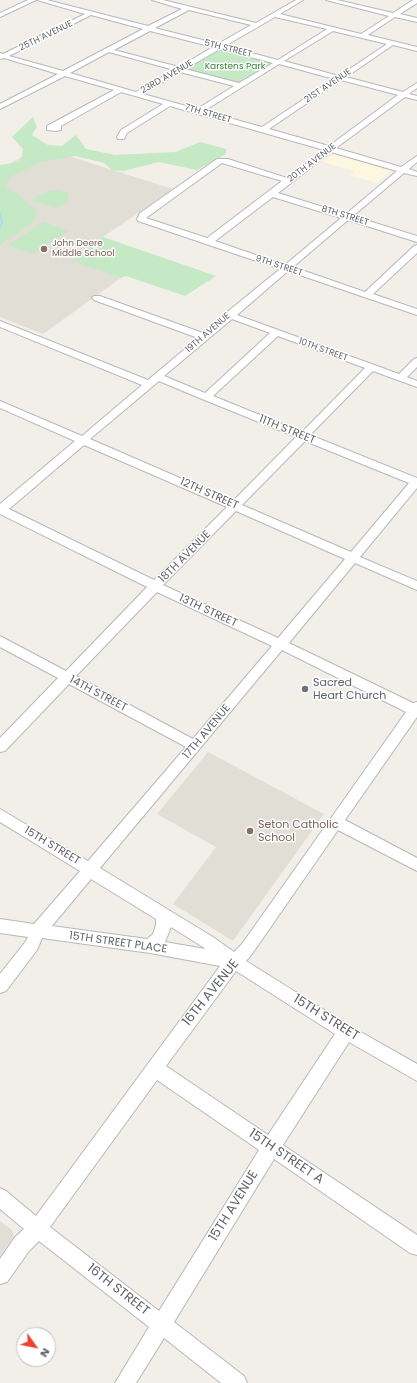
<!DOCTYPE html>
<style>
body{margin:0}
#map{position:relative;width:417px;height:1383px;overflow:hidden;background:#f1efe8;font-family:Poppins,sans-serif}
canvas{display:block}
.north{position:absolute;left:16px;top:1327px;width:40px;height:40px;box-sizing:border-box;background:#fff;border:1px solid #bfc1c3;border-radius:50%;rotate:123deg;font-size:11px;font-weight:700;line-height:16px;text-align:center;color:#5f6368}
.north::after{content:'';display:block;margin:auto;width:14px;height:18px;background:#ea4335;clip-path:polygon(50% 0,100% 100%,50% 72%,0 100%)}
</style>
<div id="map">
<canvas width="417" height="1383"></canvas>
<div class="north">N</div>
</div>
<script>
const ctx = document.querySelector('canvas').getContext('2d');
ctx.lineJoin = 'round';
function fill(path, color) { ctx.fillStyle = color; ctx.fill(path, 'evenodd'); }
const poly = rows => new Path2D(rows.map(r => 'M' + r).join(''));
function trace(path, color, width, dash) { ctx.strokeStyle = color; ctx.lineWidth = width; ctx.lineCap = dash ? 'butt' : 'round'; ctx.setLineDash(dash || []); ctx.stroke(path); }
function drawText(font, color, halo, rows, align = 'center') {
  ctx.font = font + ' Poppins,sans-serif'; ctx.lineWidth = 3; ctx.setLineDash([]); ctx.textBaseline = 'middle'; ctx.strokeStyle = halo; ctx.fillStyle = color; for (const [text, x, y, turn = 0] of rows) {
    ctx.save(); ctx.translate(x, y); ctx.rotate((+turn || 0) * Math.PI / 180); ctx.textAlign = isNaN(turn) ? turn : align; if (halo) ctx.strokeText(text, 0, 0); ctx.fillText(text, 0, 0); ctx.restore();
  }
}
fill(poly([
 [334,154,391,171,377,183,350,175,355,171,322,162]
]), '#fef7e0');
fill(poly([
 [40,147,173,189,71,259,121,278,43,334,0,317,0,169],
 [208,752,324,814,233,941,173,904,216,847,157,814],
 [0,1221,12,1230,14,1236,0,1256]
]), '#e1ded6');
fill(poly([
 [220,48,272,62,240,84,185,69],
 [33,117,37,127,32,135,48,145,62,146,76,135,86,149,115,155,176,152,200,142,226,149,226,154,197,170,159,162,123,171,112,170,104,163,75,156,38,163,12,176,5,185,38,211,33,222,0,245,0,165,21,162,23,149,12,137],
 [52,190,68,193,68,202,55,208,34,201,33,198],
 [43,222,68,231,33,254,8,245],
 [103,237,216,276,185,296,126,276,121,278,71,260]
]), '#c5e8c5');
trace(poly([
 [0,214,2,222,0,228]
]), '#aadaff', 1.5);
const minor = poly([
 [28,0,36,0,0,17,0,13,28,0],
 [37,0,47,0,148,26,182,9,152,0,163,0,256,23,296,0,303,0,280,14,361,34,389,16,326,0,337,0,393,13,413,0,417,0,417,3,400,14,417,18,417,22,395,17,368,35,417,47,417,51,393,45,346,77,403,92,417,83,417,88,409,94,417,96,417,100,405,97,336,148,401,167,417,156,417,162,409,169,417,172,417,176,404,173,353,216,417,236,417,242,348,220,293,267,365,292,414,246,417,245,417,253,373,294,417,309,417,315,288,271,237,315,399,374,414,359,417,358,417,367,407,377,417,381,417,387,373,371,310,435,417,478,417,488,360,557,417,581,417,590,355,563,289,643,413,703,417,702,417,717,345,820,417,858,417,871,338,830,252,954,246,961,352,1027,417,1064,417,1081,349,1042,283,1145,417,1235,417,1255,410,1253,274,1159,174,1322,244,1376,247,1383,221,1383,164,1338,136,1383,115,1383,149,1327,39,1241,29,1251,7,1282,0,1284,0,1259,15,1237,24,1229,0,1209,0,1188,6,1191,36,1216,220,966,150,953,42,938,37,950,6,991,0,993,0,974,26,941,28,937,0,933,0,919,34,924,80,871,0,822,0,809,88,861,186,747,69,684,5,751,0,752,0,738,58,678,0,647,0,636,66,671,147,587,0,514,0,504,75,441,0,408,0,401,82,436,142,385,0,327,0,321,148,380,198,338,94,300,92,298,94,296,100,296,203,333,226,313,280,269,138,221,137,219,140,213,217,159,228,159,287,178,324,150,170,106,127,133,124,139,118,139,117,137,121,130,163,104,121,92,61,126,61,130,56,131,47,130,47,126,114,90,65,76,0,109,0,104,58,74,4,58,0,59,0,53,3,54,85,14,37,0],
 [189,10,251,25,218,44,155,28,189,10],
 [91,15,143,29,63,71,9,56,91,15],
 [275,17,327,29,278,60,225,46,275,17],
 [150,31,213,47,179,67,114,50,150,31],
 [333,31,387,44,339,76,284,61,333,31],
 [220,49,273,63,239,83,185,69,220,49],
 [109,52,174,70,136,92,70,73,109,52],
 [279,64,334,79,262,127,204,111,279,64],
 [180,72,234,86,197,109,143,94,180,72],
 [341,80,398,95,329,146,269,129,341,80],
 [331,152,397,171,346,214,278,193,331,152],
 [222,163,282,181,207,238,146,218,222,163],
 [273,197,341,218,285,265,215,241,273,197],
 [232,319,270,333,205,393,164,376,232,319],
 [278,336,365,368,302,432,213,396,278,336],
 [159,381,202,399,296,437,233,501,90,439,159,381],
 [305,441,409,483,351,552,242,505,305,441],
 [84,445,227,507,154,580,9,509,84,445],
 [236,511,345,559,278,638,163,585,236,511],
 [157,592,272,646,193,739,76,676,157,592],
 [282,650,406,712,242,944,234,952,213,937,100,868,282,650],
 [91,879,156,919,156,925,153,934,147,939,52,926,91,879],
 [171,927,203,947,205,949,165,942,171,927],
 [236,971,335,1034,268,1135,166,1066,236,971],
 [157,1080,259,1150,159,1311,50,1227,157,1080]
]);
trace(minor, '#b5b8bc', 2);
fill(minor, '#fff');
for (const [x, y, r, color] of [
 [44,249,4,"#8d6e63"],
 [305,689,4,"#6b7280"],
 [250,831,4,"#8d6e63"]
]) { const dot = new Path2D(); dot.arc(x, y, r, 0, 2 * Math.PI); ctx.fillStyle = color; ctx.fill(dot); trace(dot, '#fff', 1.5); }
drawText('9px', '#5f6368', '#fff', [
 ["25TH AVENUE",46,36,-26],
 ["5TH STREET",228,49,14],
 ["23RD AVENUE",167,77,-30],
 ["21ST AVENUE",328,86,-34],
 ["7TH STREET",208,114,16],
 ["20TH AVENUE",312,163,-37],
 ["8TH STREET",345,216,17],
 ["9TH STREET",279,266,18],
 ["19TH AVENUE",208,333,-41],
 ["10TH STREET",323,350,20]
]);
drawText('9px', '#348238', '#fff', [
 ["Karstens Park",235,67]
]);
drawText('9px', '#785e54', '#fff', [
 ["John Deere",52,244],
 ["Middle School",52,254]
], 'left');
drawText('11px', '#5f6368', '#fff', [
 ["11TH STREET",287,430,22],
 ["12TH STREET",209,494,24],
 ["18TH AVENUE",185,557,-45],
 ["13TH STREET",208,611,25],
 ["14TH STREET",98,694,28],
 ["17TH AVENUE",207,732,-50],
 ["15TH STREET",52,846,31],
 ["15TH STREET PLACE",118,943,8]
]);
drawText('11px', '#5b616d', '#fff', [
 ["Sacred",313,683],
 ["Heart Church",313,696]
], 'left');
drawText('11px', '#785e54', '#fff', [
 ["Seton Catholic",258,825],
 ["School",258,838]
], 'left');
drawText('13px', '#5f6368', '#fff', [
 ["16TH AVENUE",211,993,-51],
 ["15TH STREET",326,1018,32],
 ["15TH STREET A",286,1157,34],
 ["15TH AVENUE",234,1206,-58],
 ["16TH STREET",118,1290,38]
]);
</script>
